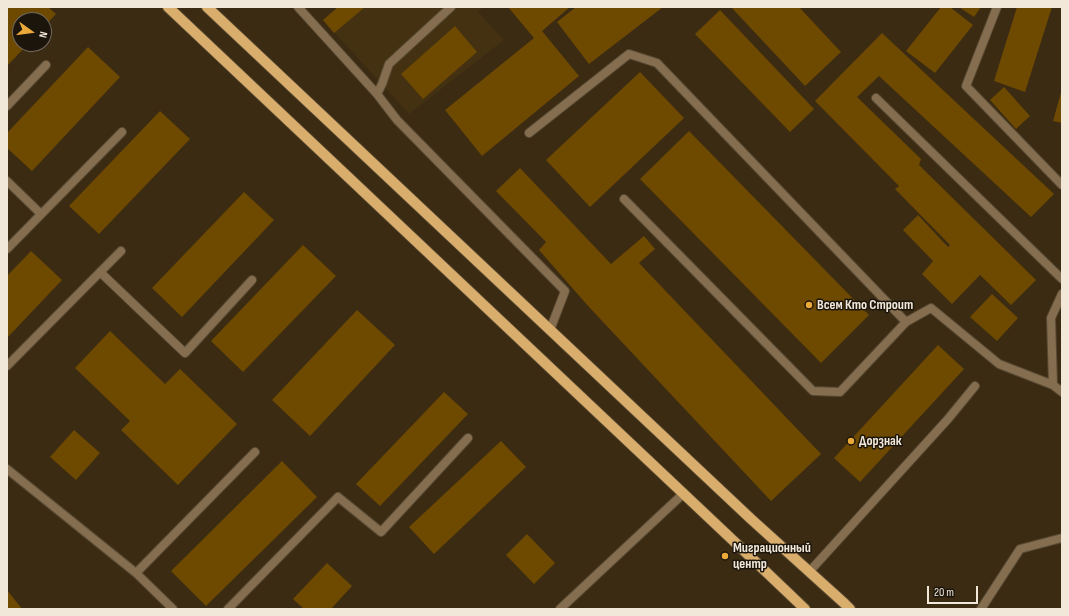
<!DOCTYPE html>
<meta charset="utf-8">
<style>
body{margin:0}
#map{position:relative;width:1069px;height:616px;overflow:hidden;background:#3b2b13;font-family:"Sofia Sans Condensed",sans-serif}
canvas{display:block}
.frame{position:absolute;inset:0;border:8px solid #f2e8da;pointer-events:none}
.north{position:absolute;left:12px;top:12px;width:40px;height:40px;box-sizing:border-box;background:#1c150b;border:1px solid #72695e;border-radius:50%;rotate:104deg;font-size:11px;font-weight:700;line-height:16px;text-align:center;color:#f2e8da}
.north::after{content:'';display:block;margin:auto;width:14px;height:18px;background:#eba939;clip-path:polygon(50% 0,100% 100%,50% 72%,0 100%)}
.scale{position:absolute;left:927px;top:586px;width:51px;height:18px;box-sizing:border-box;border:2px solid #f2e8da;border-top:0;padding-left:5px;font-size:12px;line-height:14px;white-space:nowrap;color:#f2e8da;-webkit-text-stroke:3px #1c150b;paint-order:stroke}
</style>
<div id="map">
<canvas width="1069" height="616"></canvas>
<div class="frame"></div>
<div class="north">N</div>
<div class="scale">20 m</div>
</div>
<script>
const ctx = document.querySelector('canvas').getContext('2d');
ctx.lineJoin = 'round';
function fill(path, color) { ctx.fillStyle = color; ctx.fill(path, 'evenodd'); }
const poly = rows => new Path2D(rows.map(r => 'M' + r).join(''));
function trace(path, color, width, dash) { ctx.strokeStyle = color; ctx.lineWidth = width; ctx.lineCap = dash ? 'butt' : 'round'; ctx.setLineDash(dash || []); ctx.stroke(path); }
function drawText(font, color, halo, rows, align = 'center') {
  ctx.font = font + ' "Sofia Sans Condensed",sans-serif'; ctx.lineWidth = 3; ctx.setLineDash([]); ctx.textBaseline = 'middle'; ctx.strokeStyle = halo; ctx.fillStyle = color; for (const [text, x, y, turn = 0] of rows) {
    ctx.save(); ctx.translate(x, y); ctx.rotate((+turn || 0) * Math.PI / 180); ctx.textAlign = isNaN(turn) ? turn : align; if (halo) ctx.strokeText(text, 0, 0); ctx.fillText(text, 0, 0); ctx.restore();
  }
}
fill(poly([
 [338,7,483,7,478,12,504,40,409,114,323,20]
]), '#443112');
fill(poly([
 [7,7,48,7,56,14,44,27,44,20,20,20,20,44,28,44,7,66],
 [338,7,365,7,334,33,323,20],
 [508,7,570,7,542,31,579,76,482,156,445,110,534,38],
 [576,7,663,7,589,64,557,22],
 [731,7,799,7,841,52,805,86],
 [941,7,950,7,973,25,935,73,906,51],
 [959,7,981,7,974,17],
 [1017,7,1052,7,1025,92,994,81],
 [720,10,814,109,790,132,695,34],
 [455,26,477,52,423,99,401,74],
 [882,33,1054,194,1031,217,879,76,857,97,921,159,919,165,1036,280,1011,305,980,275,952,304,922,274,933,261,903,230,918,215,948,247,950,245,895,189,899,186,815,101],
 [88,47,120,77,32,171,7,148,7,133],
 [640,72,684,118,590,207,546,160],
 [1004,87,1030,116,1016,129,990,100],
 [1062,89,1062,123,1053,121],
 [160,111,190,139,99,234,69,206],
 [689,131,869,315,821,363,640,179],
 [520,168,611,264,644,236,655,249,639,263,821,454,771,501,589,307,539,250,546,242,496,191],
 [244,192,274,220,182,317,152,288],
 [303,245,336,276,243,372,211,341],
 [31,251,62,280,7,338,7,276],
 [992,294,1018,318,997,341,970,317],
 [357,310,395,345,310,436,272,400],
 [110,331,165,384,180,369,237,424,178,485,121,430,130,421,75,368],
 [938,345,964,369,860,482,834,458],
 [444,392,468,414,380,506,356,484],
 [74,430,100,453,76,480,50,457],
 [501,441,526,467,434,554,409,527],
 [282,461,317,497,206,606,171,571],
 [527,534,555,563,534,584,506,555],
 [327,563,352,586,331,609,304,609,293,599],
 [7,590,22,609,7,609]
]), '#6e4900');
const service = poly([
 [298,7,377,94],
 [451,7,389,64,382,84,377,94,397,120,565,291,550,330],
 [997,7,966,86,1062,185],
 [876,98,1062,279],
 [7,106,46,65],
 [529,133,629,54,657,63,906,322,931,308,999,364,1053,385],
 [7,181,41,214],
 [624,199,813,391,840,392,906,322],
 [7,249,122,132],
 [100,272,185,353,252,280],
 [1062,294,1051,318,1053,385,1062,392],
 [7,366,121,251],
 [7,469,136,573,173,609],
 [809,572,948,419,975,386],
 [136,573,255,452],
 [228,609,338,497,381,532,468,438],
 [560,609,684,493],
 [981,609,1020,549,1062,538]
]);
const primary = poly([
 [168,7,740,547,805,609],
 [207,7,751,519,844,603,850,609]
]);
trace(service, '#584933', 10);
trace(primary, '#584933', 12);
trace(service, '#846e4f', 8);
trace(primary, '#d9ad6b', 10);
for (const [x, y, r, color] of [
 [809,305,4,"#eba939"],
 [851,441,4,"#eba939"],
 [725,556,4,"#eba939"]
]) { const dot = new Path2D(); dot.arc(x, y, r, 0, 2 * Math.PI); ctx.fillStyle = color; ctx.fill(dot); trace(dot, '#1c150b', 1.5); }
drawText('bold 14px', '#f2e8da', '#1c150b', [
 ["Всем Кто Строит",817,305],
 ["Дорзнак",859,441],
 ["Миграционный",733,548],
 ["центр",733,564]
], 'left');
</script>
